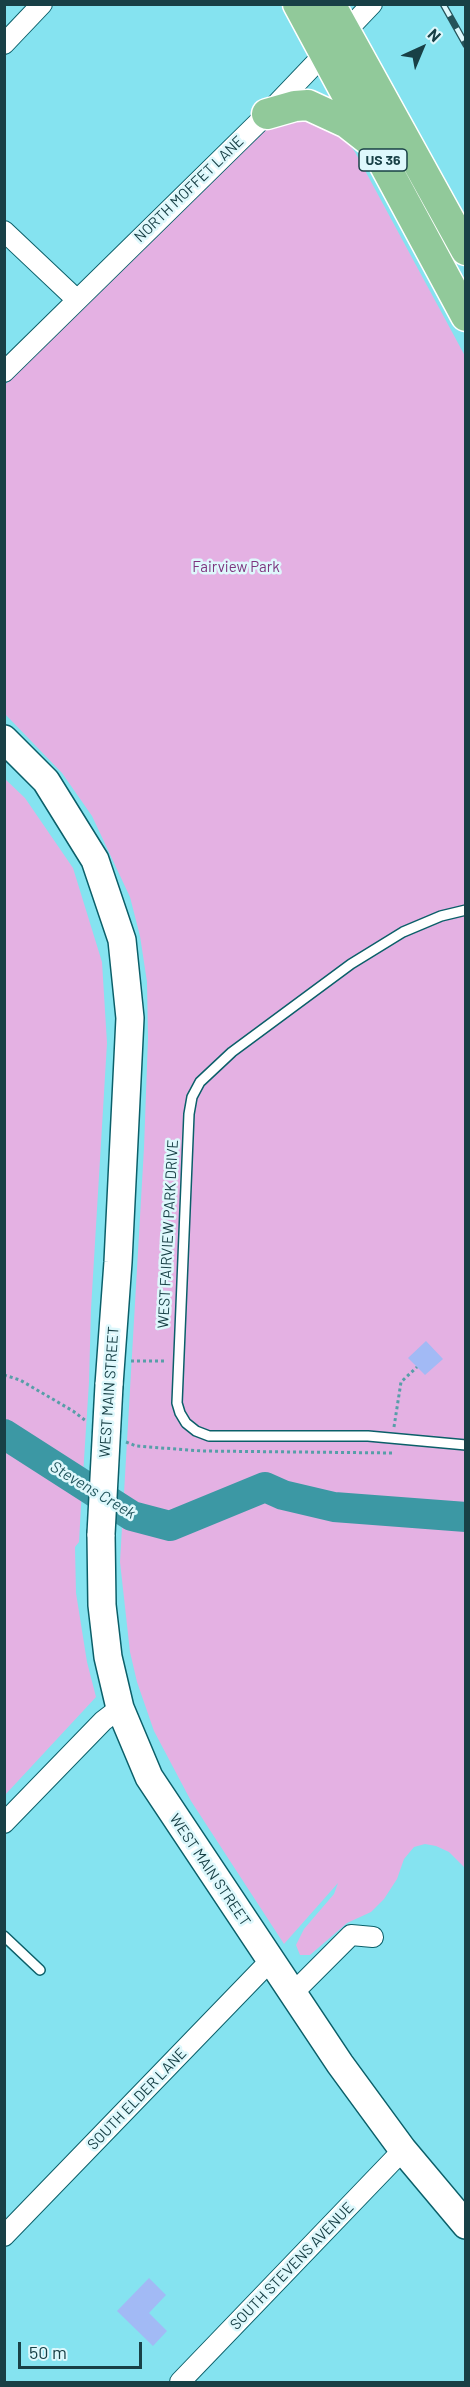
<!DOCTYPE html>
<style>
body{margin:0}
#map{position:relative;width:470px;height:2387px;overflow:hidden;background:#85e3f0;font-family:Barlow,sans-serif}
canvas{display:block}
.frame{position:absolute;inset:0;border:6px solid #184046;pointer-events:none}
.north{position:absolute;left:392px;top:18px;width:60px;height:60px;-webkit-text-stroke:4px #def8fc;paint-order:stroke;rotate:44deg;font-size:16px;font-weight:700;line-height:24px;text-align:center;color:#184046}
.north::after{content:'';display:block;margin:auto;width:21px;height:27px;background:#184046;clip-path:polygon(50% 0,100% 100%,50% 72%,0 100%)}
.scale{position:absolute;left:18px;top:2342px;width:124px;height:27px;box-sizing:border-box;border:3px solid #184046;border-top:0;padding-left:8px;font-size:18px;line-height:21px;white-space:nowrap;color:#184046;-webkit-text-stroke:4px #def8fc;paint-order:stroke}
</style>
<div id="map">
<canvas width="470" height="2387"></canvas>
<div class="frame"></div>
<div class="north">N</div>
<div class="scale">50 m</div>
</div>
<script>
const ctx = document.querySelector('canvas').getContext('2d');
ctx.lineJoin = 'round';
function fill(path, color) { ctx.fillStyle = color; ctx.fill(path, 'evenodd'); }
const poly = rows => new Path2D(rows.map(r => 'M' + r).join(''));
function trace(path, color, width, dash) { ctx.strokeStyle = color; ctx.lineWidth = width; ctx.lineCap = dash ? 'butt' : 'round'; ctx.setLineDash(dash || []); ctx.stroke(path); }
function drawText(font, color, halo, rows, align = 'center') {
  ctx.font = font + ' Barlow,sans-serif'; ctx.lineWidth = 5; ctx.setLineDash([]); ctx.textBaseline = 'middle'; ctx.strokeStyle = halo; ctx.fillStyle = color; for (const [text, x, y, turn = 0] of rows) {
    ctx.save(); ctx.translate(x, y); ctx.rotate((+turn || 0) * Math.PI / 180); ctx.textAlign = isNaN(turn) ? turn : align; if (halo) ctx.strokeText(text, 0, 0); ctx.fillText(text, 0, 0); ctx.restore();
  }
}
fill(poly([
 [306,114,340,132,355,152,465,356,466,1869,449,1852,436,1846,425,1844,414,1847,404,1859,397,1879,384,1899,371,1912,347,1923,310,1955,300,1955,296,1945,304,1929,334,1894,338,1883,284,1944,191,1801,154,1731,137,1682,130,1652,120,1562,144,1148,148,1038,147,982,140,936,130,897,92,816,62,773,5,714,5,385,72,315,271,124],
 [4,778,25,798,73,868,102,962,107,1043,91,1309,89,1382,81,1506,79,1542,75,1547,76,1593,87,1662,96,1697,5,1795]
]), '#e4b1e3');
trace(poly([
 [4,1434,132,1516,170,1526,265,1487,283,1495,334,1507,466,1517]
]), '#3c98a4', 30);
fill(poly([
 [426,1341,443,1359,425,1375,408,1358],
 [149,2278,166,2295,149,2313,167,2331,153,2346,117,2311]
]), '#a2baf5');
const lane = poly([
 [466,910,441,916,403,932,351,964,232,1052,200,1082,192,1097,189,1114,177,1403,180,1413,186,1423,196,1431,209,1436,368,1436,466,1445],
 [4,1936,40,1970]
]);
const street = poly([
 [4,44,42,4],
 [4,231,76,299],
 [4,372,267,114,372,4],
 [4,1823,103,1721,120,1708],
 [292,1994,351,1935,373,1937],
 [4,2236,270,1961],
 [180,2382,403,2150]
]);
const secondary = poly([
 [4,739,46,781,95,860,122,940,130,1018,118,1262,109,1385],
 [101,1534,102,1605,108,1657,120,1708,149,1777,340,2064,403,2150,466,2225]
]);
const primary = poly([
 [298,4,466,316],
 [330,4,466,250],
 [267,114,295,106,308,105,347,123,370,141]
]);
trace(lane, '#0b5f69', 12);
trace(street, '#0b5f69', 22);
trace(secondary, '#0b5f69', 30);
trace(primary, '#fff', 33);
trace(poly([
 [131,1361,166,1361],
 [4,1375,20,1380,73,1411,86,1421],
 [394,1427,401,1382,417,1367],
 [126,1442,136,1446,202,1451,395,1453]
]), '#579ea8', 3, [3, 3]);
trace(lane, '#fff', 9);
trace(street, '#fff', 20);
trace(secondary, '#fff', 27);
trace(primary, '#91c99a', 30);
const rail = poly([
 [443,4,466,45]
]);
trace(rail, '#25535a', 7);
trace(rail, '#def8fc', 4.5, [14]);
const secondaryBridge = poly([
 [101,1534,109,1385]
]);
trace(secondaryBridge, '#0b5f69', 30, []);
trace(secondaryBridge, '#fff', 27);
for (const [x, y, w] of [
 [383,160,48]
]) { const box = new Path2D(); box.roundRect(x - w / 2, y - 11, w, 22, 4.5); ctx.fillStyle = '#def8fc'; ctx.fill(box); trace(box, '#184046', 1.5); }
drawText('bold 14px', '#184046', null, [
 ["US 36",383,160]
]);
drawText('15px', '#184046', '#def8fc', [
 ["NORTH MOFFET LANE",189,189,-44],
 ["WEST FAIRVIEW PARK DRIVE",168,1234,-87],
 ["WEST MAIN STREET",109,1392,-86],
 ["WEST MAIN STREET",210,1870,56],
 ["SOUTH ELDER LANE",137,2099,-46],
 ["SOUTH STEVENS AVENUE",292,2266,-46]
]);
drawText('15px', '#7d357e', '#def8fc', [
 ["Fairview Park",236,567]
]);
drawText('italic 16px', '#24585f', '#def8fc', [
 ["Stevens Creek",93,1490,31]
]);
</script>
